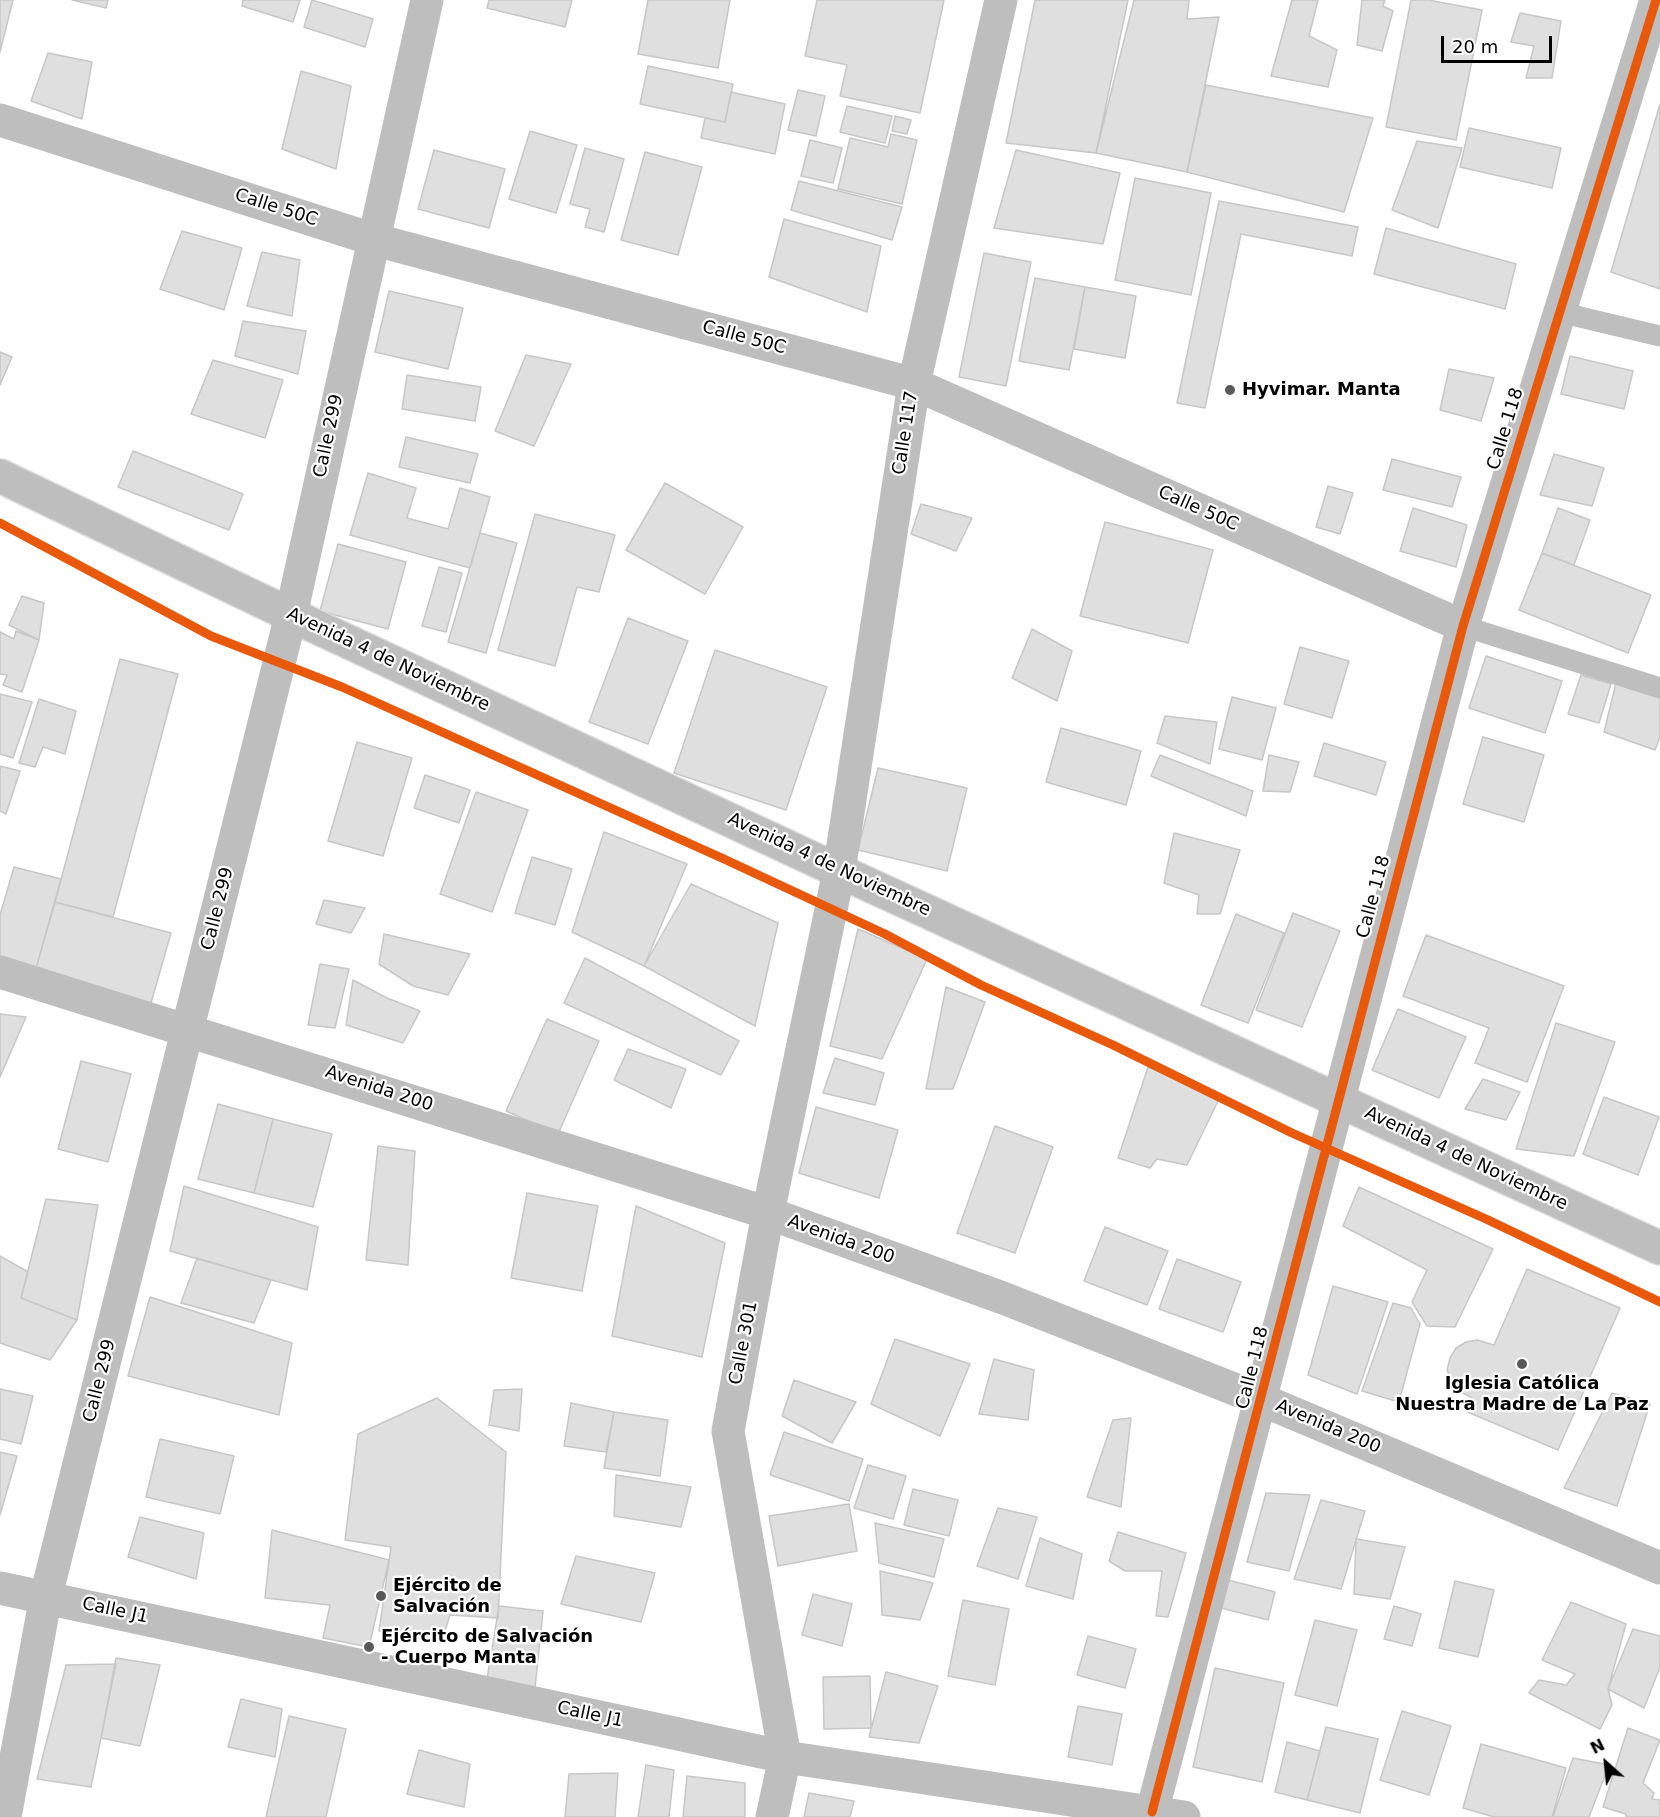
<!DOCTYPE html>
<meta charset="utf-8">
<style>
body{margin:0}
#map{position:relative;width:1660px;height:1817px;overflow:hidden;background:#fff;font-family:"DejaVu Sans",sans-serif}
canvas{display:block}
.north{position:absolute;left:1576px;top:1733px;width:60px;height:60px;-webkit-text-stroke:4px #fff;paint-order:stroke;rotate:333deg;font-size:16px;font-weight:700;line-height:24px;text-align:center;color:#000}
.north::after{content:'';display:block;margin:auto;width:21px;height:27px;background:#000;clip-path:polygon(50% 0,100% 100%,50% 72%,0 100%)}
.scale{position:absolute;left:1441px;top:36px;width:111px;height:27px;box-sizing:border-box;border:3px solid #000;border-top:0;padding-left:8px;font-size:18px;line-height:21px;white-space:nowrap;color:#000;-webkit-text-stroke:4px #fff;paint-order:stroke}
</style>
<div id="map">
<canvas width="1660" height="1817"></canvas>
<div class="north">N</div>
<div class="scale">20 m</div>
</div>
<script>
const ctx = document.querySelector('canvas').getContext('2d');
ctx.lineJoin = 'round';
function fill(path, color) { ctx.fillStyle = color; ctx.fill(path, 'evenodd'); }
const poly = rows => new Path2D(rows.map(r => 'M' + r).join(''));
function trace(path, color, width, dash) { ctx.strokeStyle = color; ctx.lineWidth = width; ctx.lineCap = dash ? 'butt' : 'round'; ctx.setLineDash(dash || []); ctx.stroke(path); }
function drawText(font, color, halo, rows, align = 'center') {
  ctx.font = font + ' "DejaVu Sans",sans-serif'; ctx.lineWidth = 4.5; ctx.setLineDash([]); ctx.textBaseline = 'middle'; ctx.strokeStyle = halo; ctx.fillStyle = color; for (const [text, x, y, turn = 0] of rows) {
    ctx.save(); ctx.translate(x, y); ctx.rotate((+turn || 0) * Math.PI / 180); ctx.textAlign = isNaN(turn) ? turn : align; if (halo) ctx.strokeText(text, 0, 0); ctx.fillText(text, 0, 0); ctx.restore();
  }
}
const building = poly([
 [0,0,13,0,0,52,0,0],
 [72,0,108,0,106,8,72,0],
 [243,0,300,0,293,22,242,6,243,0],
 [312,0,373,19,365,47,304,27,312,0],
 [489,0,572,0,565,27,487,8,489,0],
 [648,0,730,0,718,68,638,54,648,0],
 [817,0,944,0,920,113,840,96,847,65,805,56,817,0],
 [1035,0,1128,0,1096,153,1006,143,1035,0],
 [1134,0,1189,0,1187,19,1219,17,1187,172,1096,153,1134,0],
 [1292,0,1318,0,1309,36,1337,50,1328,87,1271,76,1292,0],
 [1362,0,1385,0,1383,6,1393,11,1382,51,1357,45,1362,0],
 [1411,0,1428,0,1482,10,1456,140,1386,127,1411,0],
 [1520,13,1561,21,1552,78,1526,78,1534,46,1511,42,1520,13],
 [48,53,92,62,82,119,31,101,48,53],
 [648,66,733,84,725,122,640,104,648,66],
 [301,71,351,86,336,169,282,149,301,71],
 [1206,85,1373,118,1344,212,1187,172,1206,85],
 [798,90,825,96,816,136,788,130,798,90],
 [731,92,785,104,775,154,701,138,705,118,725,122,731,92],
 [1660,104,1660,289,1611,272,1660,104],
 [847,106,892,116,885,143,840,132,847,106],
 [895,116,911,120,907,134,892,131,895,116],
 [1469,128,1561,148,1552,188,1460,167,1469,128],
 [530,131,577,145,556,213,509,199,530,131],
 [891,134,917,140,902,204,838,189,850,138,888,147,891,134],
 [810,140,842,148,833,183,801,176,810,140],
 [1417,141,1462,148,1438,228,1392,210,1417,141],
 [585,148,624,159,604,232,585,227,590,209,570,204,585,148],
 [434,150,505,169,489,228,418,209,434,150],
 [1016,150,1120,173,1103,244,994,228,1016,150],
 [645,152,702,167,678,255,621,240,645,152],
 [1135,178,1211,193,1191,295,1115,280,1135,178],
 [799,181,902,207,892,240,791,210,799,181],
 [1219,201,1358,227,1352,256,1241,234,1205,408,1177,403,1219,201],
 [784,219,881,246,867,312,769,277,784,219],
 [1386,228,1516,264,1505,309,1374,274,1386,228],
 [182,231,242,248,224,310,160,289,182,231],
 [262,252,300,260,292,316,247,306,262,252],
 [984,253,1031,262,1006,386,959,377,984,253],
 [1035,278,1085,287,1069,370,1019,361,1035,278],
 [1085,287,1136,296,1125,358,1074,349,1085,287],
 [389,291,463,308,448,369,375,352,389,291],
 [243,321,306,331,298,374,235,356,243,321],
 [0,352,12,357,0,385,0,352],
 [526,355,571,364,534,446,495,431,526,355],
 [1570,356,1633,371,1624,409,1561,394,1570,356],
 [213,360,283,380,265,438,191,414,213,360],
 [1449,369,1494,378,1481,421,1440,410,1449,369],
 [407,375,481,387,475,421,402,409,407,375],
 [406,437,478,454,470,483,399,467,406,437],
 [133,451,243,494,229,530,118,487,133,451],
 [1554,454,1604,468,1592,506,1540,495,1554,454],
 [1392,459,1461,477,1452,507,1383,490,1392,459],
 [368,473,416,488,407,518,448,529,460,488,490,497,470,568,350,535,368,473],
 [665,483,743,527,705,594,626,550,665,483],
 [1328,486,1353,493,1340,534,1316,527,1328,486],
 [921,504,972,518,956,551,911,534,921,504],
 [1413,508,1467,525,1456,567,1400,551,1413,508],
 [1558,508,1590,520,1574,565,1542,553,1558,508],
 [535,514,615,535,599,592,577,587,555,666,498,650,535,514],
 [1105,522,1213,550,1188,643,1080,616,1105,522],
 [480,533,517,543,486,653,448,642,480,533],
 [338,544,406,562,388,629,320,611,338,544],
 [1542,553,1651,595,1628,653,1519,610,1542,553],
 [439,567,462,573,446,632,422,626,439,567],
 [22,596,44,603,39,640,9,625,22,596],
 [628,618,688,641,648,744,589,722,628,618],
 [1032,629,1072,651,1057,701,1012,678,1032,629],
 [16,631,39,640,22,692,3,685,7,675,0,674,0,632,14,639,16,631],
 [1300,647,1349,661,1332,718,1284,704,1300,647],
 [715,650,827,687,786,810,674,773,715,650],
 [1486,656,1562,681,1545,733,1469,708,1486,656],
 [120,659,178,674,113,917,55,902,120,659],
 [1581,675,1611,684,1599,723,1568,714,1581,675],
 [1616,683,1660,698,1660,737,1655,750,1604,732,1616,683],
 [0,694,32,702,13,758,0,754,0,694],
 [1232,697,1276,708,1262,760,1219,749,1232,697],
 [39,699,76,711,65,754,43,747,35,767,19,763,39,699],
 [1165,716,1217,722,1210,764,1157,743,1165,716],
 [1061,728,1141,751,1126,805,1046,782,1061,728],
 [1483,737,1544,755,1524,822,1463,804,1483,737],
 [357,742,412,758,383,856,328,841,357,742],
 [1324,743,1386,762,1376,795,1314,776,1324,743],
 [1160,755,1253,791,1246,816,1151,776,1160,755],
 [1269,755,1299,762,1290,792,1263,791,1269,755],
 [0,766,20,771,6,814,0,811,0,766],
 [878,768,967,788,947,871,858,850,878,768],
 [425,775,470,790,459,823,414,808,425,775],
 [476,792,528,810,492,912,440,894,476,792],
 [604,832,687,864,644,966,572,932,604,832],
 [1174,833,1240,850,1220,914,1197,914,1199,895,1164,883,1174,833],
 [532,857,572,869,555,925,515,913,532,857],
 [14,867,61,879,35,972,0,962,0,915,14,867],
 [691,884,778,923,755,1026,644,966,691,884],
 [324,900,365,908,351,933,316,924,324,900],
 [55,902,171,933,151,1003,35,972,55,902],
 [1293,913,1340,931,1302,1027,1256,1010,1293,913],
 [1236,914,1284,933,1248,1023,1201,1005,1236,914],
 [858,929,927,959,882,1059,830,1046,858,929],
 [384,934,470,954,448,995,413,986,379,964,384,934],
 [1426,935,1564,986,1527,1082,1475,1063,1489,1028,1403,996,1426,935],
 [585,958,739,1041,721,1075,564,1003,585,958],
 [320,964,349,969,335,1028,308,1025,320,964],
 [353,980,387,998,420,1011,403,1043,346,1025,353,980],
 [946,987,985,1002,953,1089,926,1089,946,987],
 [1398,1009,1466,1037,1439,1098,1372,1070,1398,1009],
 [0,1014,26,1017,0,1077,0,1014],
 [547,1019,599,1041,558,1134,506,1111,547,1019],
 [1556,1023,1615,1042,1574,1156,1516,1149,1556,1023],
 [628,1049,686,1069,671,1108,614,1080,628,1049],
 [835,1058,884,1073,875,1105,823,1093,835,1058],
 [81,1061,131,1074,108,1162,58,1149,81,1061],
 [1148,1067,1220,1097,1187,1165,1157,1159,1150,1168,1118,1158,1148,1067],
 [1483,1079,1520,1092,1506,1120,1465,1109,1483,1079],
 [1604,1097,1659,1117,1638,1175,1583,1154,1604,1097],
 [218,1104,273,1119,254,1193,198,1179,218,1104],
 [816,1107,898,1130,879,1198,799,1173,816,1107],
 [273,1119,332,1134,313,1207,254,1193,273,1119],
 [995,1126,1053,1147,1015,1253,957,1233,995,1126],
 [378,1146,415,1151,408,1265,366,1260,378,1146],
 [184,1186,318,1227,307,1290,170,1251,184,1186],
 [1359,1187,1493,1249,1455,1327,1427,1326,1412,1302,1427,1270,1343,1226,1359,1187],
 [527,1193,598,1206,582,1291,511,1278,527,1193],
 [46,1199,98,1205,77,1320,21,1298,46,1199],
 [636,1206,725,1243,702,1357,612,1336,636,1206],
 [1105,1227,1168,1251,1147,1305,1084,1281,1105,1227],
 [0,1256,28,1272,21,1298,77,1320,50,1360,0,1343,0,1256],
 [197,1258,271,1280,254,1323,181,1303,197,1258],
 [1177,1259,1241,1282,1223,1332,1159,1309,1177,1259],
 [1527,1269,1620,1308,1558,1450,1465,1411,1471,1397,1456,1390,1447,1370,1450,1358,1456,1348,1466,1342,1477,1340,1494,1345,1527,1269],
 [1333,1286,1388,1302,1357,1394,1308,1375,1333,1286],
 [150,1297,292,1343,279,1415,128,1376,150,1297],
 [1393,1303,1411,1308,1420,1324,1399,1402,1362,1391,1393,1303],
 [895,1339,970,1364,940,1436,871,1404,895,1339],
 [994,1359,1034,1370,1028,1420,979,1414,994,1359],
 [794,1380,856,1402,832,1443,782,1416,794,1380],
 [0,1389,33,1396,21,1444,0,1439,0,1389],
 [522,1389,519,1431,489,1425,494,1390,522,1389],
 [1612,1393,1650,1404,1617,1506,1564,1488,1612,1393],
 [437,1398,506,1452,498,1618,450,1615,441,1643,379,1631,391,1547,345,1540,358,1434,437,1398],
 [571,1403,614,1412,606,1452,564,1446,571,1403],
 [614,1412,668,1420,660,1476,604,1468,614,1412],
 [1131,1418,1121,1507,1087,1497,1113,1420,1131,1418],
 [784,1432,863,1459,849,1501,770,1475,784,1432],
 [160,1439,234,1456,220,1514,146,1497,160,1439],
 [0,1452,17,1456,0,1515,0,1452],
 [868,1465,906,1476,893,1519,854,1508,868,1465],
 [616,1475,691,1487,681,1527,614,1516,616,1475],
 [913,1489,958,1500,949,1536,904,1525,913,1489],
 [1266,1493,1310,1495,1289,1571,1247,1562,1266,1493],
 [1321,1500,1365,1511,1341,1589,1294,1579,1321,1500],
 [849,1504,857,1551,778,1566,769,1516,849,1504],
 [998,1508,1037,1517,1018,1579,977,1566,998,1508],
 [140,1517,204,1533,196,1579,128,1557,140,1517],
 [875,1523,944,1539,934,1577,879,1563,875,1523],
 [272,1530,389,1560,369,1647,323,1638,330,1605,265,1598,272,1530],
 [1118,1532,1186,1553,1168,1617,1156,1616,1162,1571,1125,1571,1109,1561,1118,1532],
 [1040,1538,1082,1554,1073,1599,1026,1586,1040,1538],
 [1356,1539,1405,1547,1390,1599,1354,1594,1356,1539],
 [576,1556,655,1573,641,1622,561,1604,576,1556],
 [880,1571,933,1583,920,1620,882,1615,880,1571],
 [1228,1580,1275,1592,1268,1620,1221,1608,1228,1580],
 [1455,1581,1494,1590,1478,1657,1439,1648,1455,1581],
 [813,1594,852,1604,842,1646,802,1635,813,1594],
 [963,1600,1009,1609,995,1685,948,1676,963,1600],
 [1571,1602,1626,1624,1608,1689,1612,1705,1600,1729,1529,1693,1539,1680,1566,1685,1575,1674,1542,1660,1571,1602],
 [499,1606,543,1611,535,1688,487,1679,499,1606],
 [1394,1606,1421,1614,1412,1646,1384,1639,1394,1606],
 [1315,1620,1357,1630,1337,1706,1295,1695,1315,1620],
 [1633,1629,1660,1636,1660,1667,1644,1708,1608,1689,1633,1629],
 [1088,1636,1136,1649,1125,1688,1077,1675,1088,1636],
 [116,1658,160,1665,140,1746,101,1738,116,1658],
 [116,1664,91,1787,37,1779,66,1665,116,1664],
 [1215,1668,1284,1683,1262,1782,1193,1767,1215,1668],
 [886,1672,938,1686,919,1743,869,1737,886,1672],
 [870,1676,871,1728,824,1729,823,1677,870,1676],
 [241,1699,282,1709,275,1757,228,1747,241,1699],
 [1078,1706,1122,1714,1112,1765,1068,1757,1078,1706],
 [1402,1711,1451,1726,1429,1795,1380,1780,1402,1711],
 [289,1716,346,1729,326,1817,266,1817,289,1716],
 [1326,1727,1378,1739,1360,1813,1307,1800,1326,1727],
 [1628,1728,1660,1740,1643,1783,1654,1793,1652,1799,1660,1800,1660,1817,1626,1817,1626,1814,1603,1807,1628,1728],
 [1287,1742,1320,1751,1307,1800,1275,1792,1287,1742],
 [1481,1744,1566,1768,1552,1817,1494,1817,1463,1808,1481,1744],
 [419,1750,470,1764,464,1807,407,1794,419,1750],
 [1573,1758,1609,1765,1589,1817,1553,1817,1573,1758],
 [646,1765,674,1770,669,1817,638,1817,646,1765],
 [618,1773,615,1817,565,1817,569,1774,618,1773],
 [687,1776,745,1783,745,1817,683,1817,687,1776],
 [809,1793,854,1801,850,1817,804,1817,809,1793]
]);
fill(building, '#dfdfdf');
trace(building, '#c7c7c7', 1.5);
const primary = poly([
 [0,476,291,615,839,871,1660,1248]
]);
trace(primary, '#dbdbdb', 36);
trace(poly([
 [1559,312,1660,336],
 [1463,626,1660,688]
]), '#bebebe', 21);
trace(poly([
 [0,120,372,239,914,384,1463,626],
 [0,972,768,1213,1003,1298,1262,1400,1660,1568],
 [0,1588,785,1757,1184,1817],
 [1152,1812,1463,626,1656,0],
 [5,1817,46,1596,291,615,427,0],
 [772,1817,785,1757,728,1431,768,1213,839,871,914,384,1001,0]
]), '#bebebe', 33);
trace(primary, '#bebebe', 33);
trace(poly([
 [0,523,211,636,342,687,724,859,885,934,981,985,1113,1045,1292,1133,1486,1219,1660,1302],
 [1152,1812,1463,626,1656,0]
]), '#e8590c', 9);
for (const [x, y, r, color] of [
 [1230,390,6,"#595959"],
 [1522,1364,6,"#595959"],
 [381,1596,6,"#595959"],
 [369,1647,6,"#595959"]
]) { const dot = new Path2D(); dot.arc(x, y, r, 0, 2 * Math.PI); ctx.fillStyle = color; ctx.fill(dot); trace(dot, '#fff', 2); }
drawText('18px', '#000', '#fff', [
 ["Calle 50C",276,208,18],
 ["Calle 50C",744,338,15],
 ["Calle 118",1506,429,-73],
 ["Calle 117",906,433,-81],
 ["Calle 299",329,436,-78],
 ["Calle 50C",1198,509,24],
 ["Avenida 4 de Noviembre",388,660,25],
 ["Avenida 4 de Noviembre",829,865,25],
 ["Calle 118",1374,897,-75],
 ["Calle 299",218,909,-76],
 ["Avenida 200",379,1089,18],
 ["Avenida 4 de Noviembre",1466,1159,25],
 ["Avenida 200",841,1240,20],
 ["Calle 301",744,1343,-79],
 ["Calle 118",1253,1368,-76],
 ["Calle 299",100,1381,-76],
 ["Avenida 200",1328,1427,23],
 ["Calle J1",115,1611,12],
 ["Calle J1",590,1715,12]
]);
drawText('bold 18px', '#000', '#fff', [
 ["Hyvimar. Manta",1242,390],
 ["Iglesia Católica",1522,1384,"center"],
 ["Nuestra Madre de La Paz",1522,1405,"center"],
 ["Ejército de",393,1586],
 ["Salvación",393,1607],
 ["Ejército de Salvación",381,1637],
 ["- Cuerpo Manta",381,1658]
], 'left');
</script>
